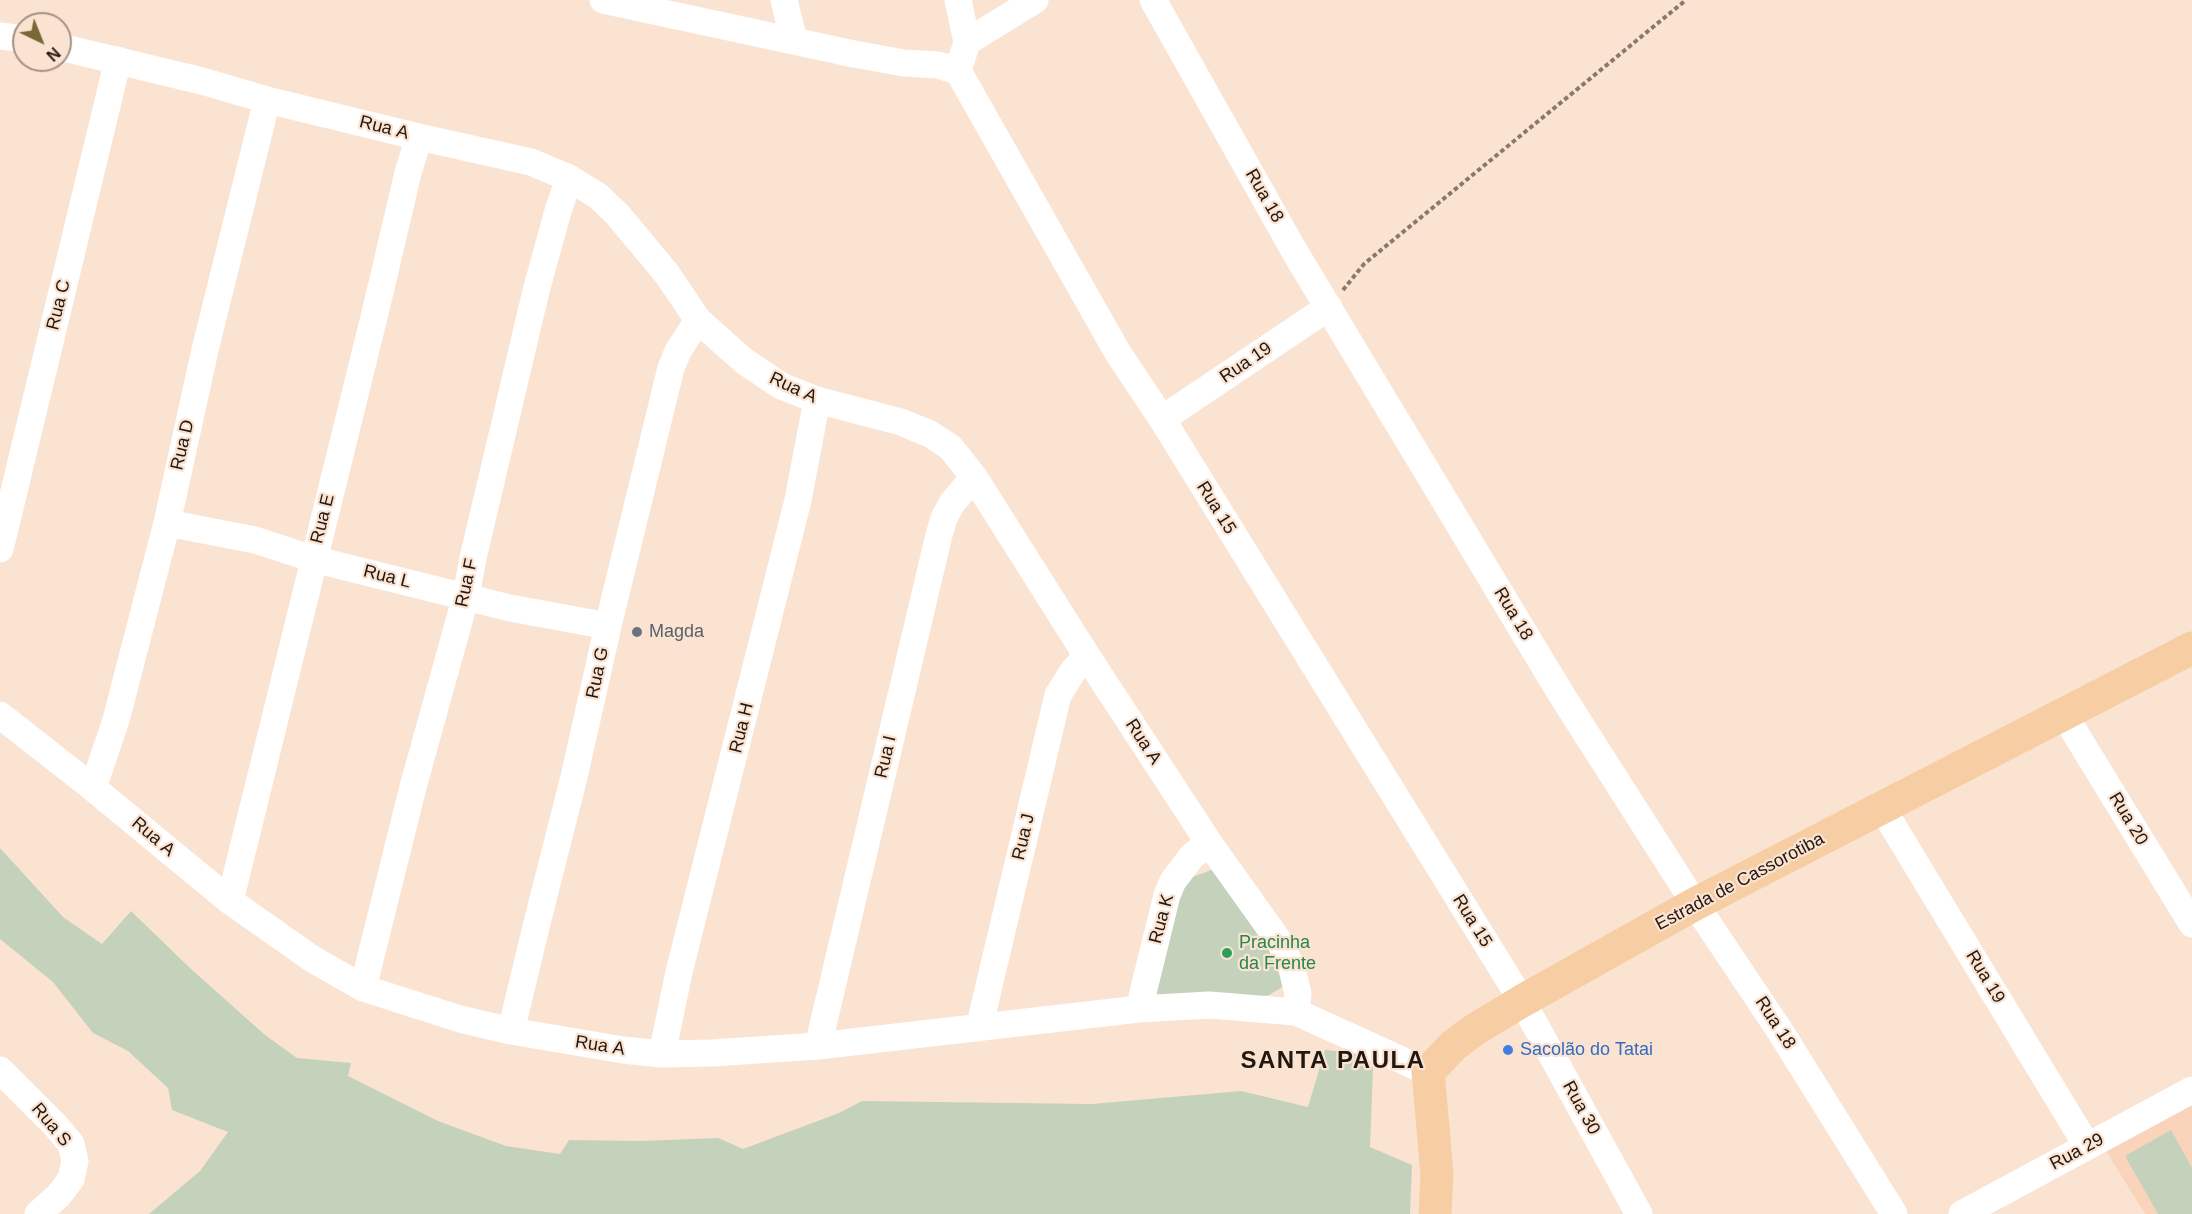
<!DOCTYPE html>
<meta charset="utf-8">
<style>
body{margin:0}
#map{position:relative;width:2192px;height:1214px;overflow:hidden;background:#fbe3d2;font-family:Arial,sans-serif}
canvas{display:block}
.north{position:absolute;left:12px;top:12px;width:60px;height:60px;box-sizing:border-box;background:#fbe3d2;border:2px solid #a59285;border-radius:50%;rotate:137deg;font-size:16px;font-weight:700;line-height:24px;text-align:center;color:#231811}
.north::after{content:'';display:block;margin:auto;width:21px;height:27px;background:#786836;clip-path:polygon(50% 0,100% 100%,50% 72%,0 100%)}
</style>
<div id="map">
<canvas width="2192" height="1214"></canvas>
<div class="north">N</div>
</div>
<script>
const ctx = document.querySelector('canvas').getContext('2d');
ctx.lineJoin = 'round';
function fill(path, color) { ctx.fillStyle = color; ctx.fill(path, 'evenodd'); }
const poly = rows => new Path2D(rows.map(r => 'M' + r).join(''));
function trace(path, color, width, dash) { ctx.strokeStyle = color; ctx.lineWidth = width; ctx.lineCap = dash ? 'butt' : 'round'; ctx.setLineDash(dash || []); ctx.stroke(path); }
function drawText(font, color, halo, rows, align = 'center') {
  ctx.font = font + ' Arial,sans-serif'; ctx.lineWidth = 4.5; ctx.setLineDash([]); ctx.textBaseline = 'middle'; ctx.strokeStyle = halo; ctx.fillStyle = color; for (const [text, x, y, turn = 0] of rows) {
    ctx.save(); ctx.translate(x, y); ctx.rotate((+turn || 0) * Math.PI / 180); ctx.textAlign = isNaN(turn) ? turn : align; if (halo) ctx.strokeText(text, 0, 0); ctx.fillText(text, 0, 0); ctx.restore();
  }
}
fill(poly([
 [2192,1099,2192,1214,2145,1214,2103,1146]
]), '#f9d4bb');
fill(poly([
 [0,848,63,917,102,944,131,911,190,968,265,1035,297,1058,351,1063,348,1076,438,1121,506,1146,560,1154,569,1140,641,1141,718,1138,743,1149,839,1113,862,1101,1092,1104,1241,1091,1308,1107,1325,1050,1356,1053,1373,1068,1370,1147,1412,1165,1410,1214,149,1214,200,1171,228,1132,172,1110,168,1088,128,1051,93,1033,53,982,0,939],
 [1217,868,1258,921,1286,985,1269,995,1250,999,1177,1002,1155,993,1184,880],
 [2171,1130,2192,1168,2192,1214,2158,1214,2125,1156]
]), '#c4d2bc');
trace(poly([
 [1343,290,1364,264,1686,0]
]), '#8a786d', 4, [4.5, 3]);
trace(poly([
 [603,0,854,54,904,63,938,65,958,71],
 [784,0,794,41],
 [958,0,967,42,958,71,1118,353,1162,419,1522,1001,1639,1214],
 [1153,0,1296,254,1561,694,1695,904,1780,1031,1894,1214],
 [0,36,24,39],
 [967,42,1035,0],
 [60,47,202,81,267,100,419,137,531,162,569,178,598,196,617,214,667,274,698,320,744,361,781,386,817,400,901,422,930,434,950,447,974,477,1087,656,1209,843,1281,944,1292,969,1298,994,1296,1012],
 [1162,419,1329,307],
 [167,523,255,540,313,559,510,608,608,626],
 [0,549,118,60],
 [2063,713,2192,924],
 [0,715,93,788,230,901,311,958,363,988,460,1019,511,1031,623,1050,662,1054,712,1053,818,1046,1139,1009,1209,1005,1296,1012,1428,1072],
 [93,788,116,720,167,523,205,350,267,100],
 [1882,808,2087,1146],
 [230,901,376,309,408,173,419,137],
 [363,988,413,787,466,596,473,558,536,291,558,211,569,178],
 [1139,1009,1167,895,1173,881,1192,856,1209,843],
 [979,1028,1058,695,1073,671,1087,656],
 [511,1031,537,923,574,777,608,626,671,368,678,351,698,320],
 [818,1046,939,535,944,518,952,503,974,477],
 [662,1054,679,972,798,500,817,400],
 [0,1070,55,1125,71,1144,75,1161,71,1179,59,1195,38,1214],
 [1962,1214,2192,1090]
]), '#fff', 27);
trace(poly([
 [1435,1214,1437,1174,1428,1072,1454,1045,1474,1030,1522,1001,1695,904,2192,648]
]), '#f7cda4', 33);
for (const [x, y, r, color] of [
 [637,632,6,"#6b7280"],
 [1227,953,6,"#2e9e5b"],
 [1508,1050,6,"#3f7fe0"]
]) { const dot = new Path2D(); dot.arc(x, y, r, 0, 2 * Math.PI); ctx.fillStyle = color; ctx.fill(dot); trace(dot, '#fbe3d2', 2); }
drawText('18px', '#231811', '#fbe3d2', [
 ["Rua A",384,128,14],
 ["Rua 18",1264,196,60],
 ["Rua C",59,305,-76],
 ["Rua 19",1246,363,-34],
 ["Rua A",793,388,25],
 ["Rua D",183,445,-77],
 ["Rua 15",1216,508,58],
 ["Rua E",323,519,-76],
 ["Rua L",387,577,14],
 ["Rua F",467,583,-78],
 ["Rua 18",1513,614,59],
 ["Rua G",598,673,-78],
 ["Rua H",742,728,-76],
 ["Rua A",1143,742,57],
 ["Rua I",886,757,-77],
 ["Rua 20",2128,819,59],
 ["Rua A",153,837,40],
 ["Rua J",1024,837,-77],
 ["Estrada de Cassorotiba",1740,882,-28],
 ["Rua K",1162,919,-75],
 ["Rua 15",1472,921,58],
 ["Rua 19",1985,977,59],
 ["Rua 18",1775,1023,57],
 ["Rua A",600,1046,9],
 ["Rua 30",1581,1108,61],
 ["Rua S",51,1125,50],
 ["Rua 29",2077,1152,-28]
]);
drawText('18px', '#5b616d', '#fbe3d2', [
 ["Magda",649,632]
], 'left');
drawText('18px', '#27864d', '#fbe3d2', [
 ["Pracinha",1239,943],
 ["da Frente",1239,964]
], 'left');
drawText('18px', '#366cbe', '#fbe3d2', [
 ["Sacolão do Tatai",1520,1050]
], 'left');
ctx.letterSpacing = '1.5px';
drawText('bold 24px', '#231811', '#fbe3d2', [
 ["SANTA PAULA",1333,1061]
]);
ctx.letterSpacing = '0px';
</script>
